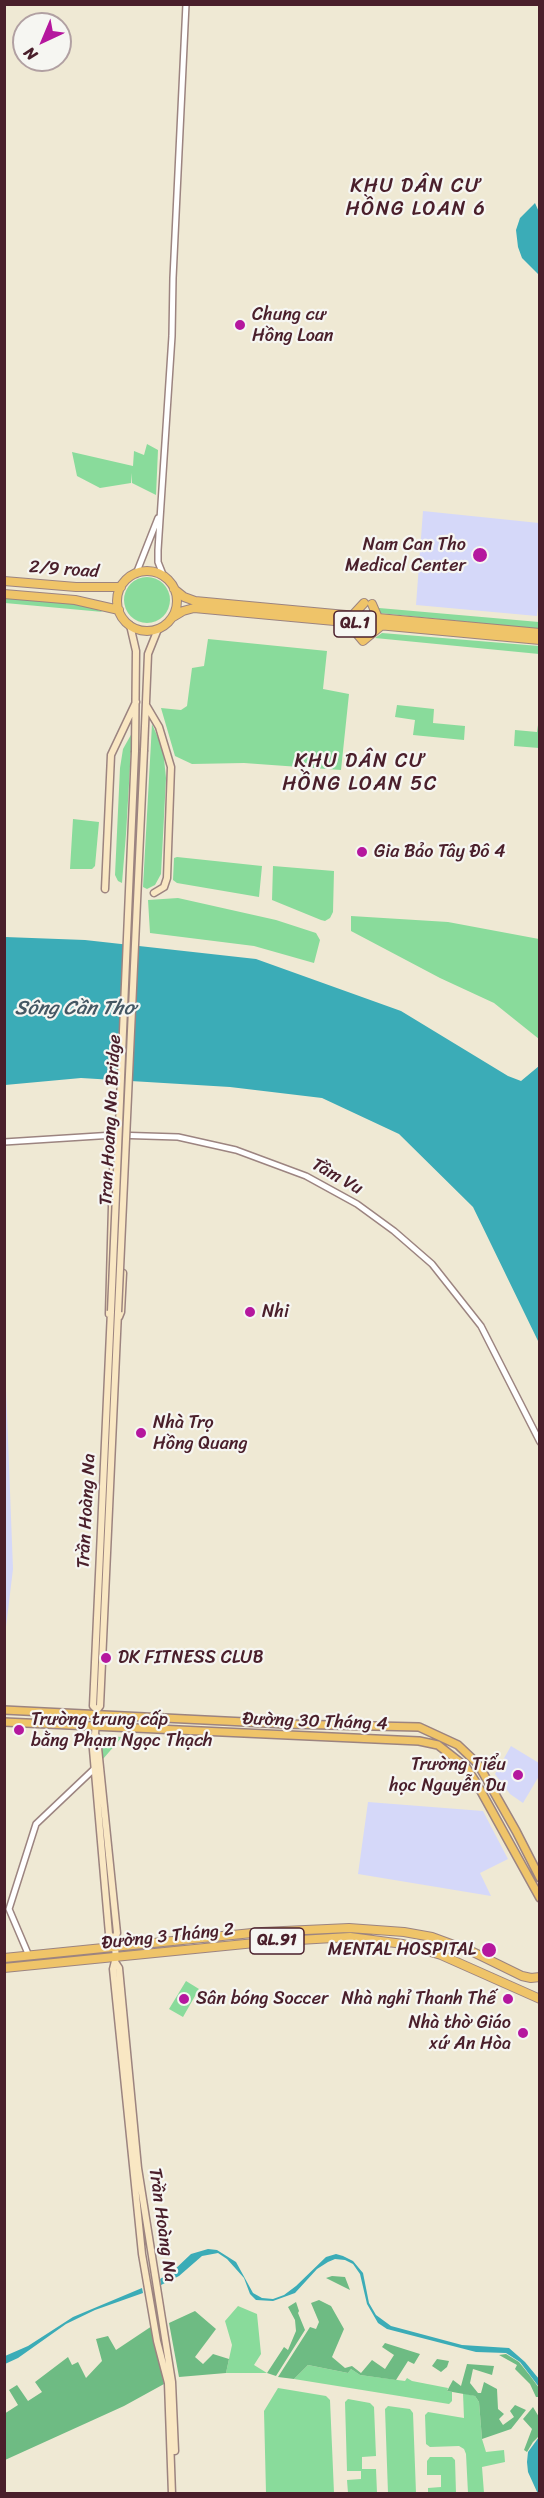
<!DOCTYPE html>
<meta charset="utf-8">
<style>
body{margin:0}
#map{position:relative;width:544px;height:2498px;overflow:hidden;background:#efe9d4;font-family:Sriracha,sans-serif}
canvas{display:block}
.frame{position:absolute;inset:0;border:6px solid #4a1f2b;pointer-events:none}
.north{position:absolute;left:12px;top:12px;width:60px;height:60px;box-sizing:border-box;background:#f6f6f2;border:2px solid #b1a0a2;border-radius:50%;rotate:224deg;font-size:16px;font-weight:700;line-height:24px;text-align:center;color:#4a1f2b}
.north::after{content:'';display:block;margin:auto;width:21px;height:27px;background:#b5179e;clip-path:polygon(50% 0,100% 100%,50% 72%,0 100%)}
</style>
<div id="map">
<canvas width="544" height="2498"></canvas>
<div class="frame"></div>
<div class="north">N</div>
</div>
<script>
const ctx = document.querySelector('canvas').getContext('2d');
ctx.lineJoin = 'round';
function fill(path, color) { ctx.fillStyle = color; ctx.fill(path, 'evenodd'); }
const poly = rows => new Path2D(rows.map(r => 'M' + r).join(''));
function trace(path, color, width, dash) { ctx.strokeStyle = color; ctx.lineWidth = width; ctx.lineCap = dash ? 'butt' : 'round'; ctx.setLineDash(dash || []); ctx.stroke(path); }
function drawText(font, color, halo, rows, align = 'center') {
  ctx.font = font + ' Sriracha,sans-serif'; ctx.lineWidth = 4.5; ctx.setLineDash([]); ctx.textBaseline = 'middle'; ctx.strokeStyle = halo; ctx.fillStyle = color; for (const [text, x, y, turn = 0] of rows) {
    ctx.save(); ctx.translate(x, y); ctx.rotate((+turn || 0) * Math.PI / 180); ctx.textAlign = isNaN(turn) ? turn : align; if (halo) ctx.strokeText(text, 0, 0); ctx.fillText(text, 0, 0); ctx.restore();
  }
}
fill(poly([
 [423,511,539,523,540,587,537,616,416,605],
 [4,1388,6,1388,13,1569,5,1635],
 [511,1746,539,1763,539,1776,523,1803,510,1794,495,1774],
 [368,1802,483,1811,508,1859,480,1873,491,1896,358,1874]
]), '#d5d8f9');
fill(poly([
 [147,444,158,450,156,495,132,483,132,473,131,483,100,488,77,476,72,452,133,466,134,451,144,455],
 '124 600a23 23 0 1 1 46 0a23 23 0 1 1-46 0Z',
 [4,596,83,604,103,612,5,603],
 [379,608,539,622,539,629,379,613],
 [382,633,539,646,539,654,375,638],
 [208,639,327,651,323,689,349,694,341,770,244,763,192,764,175,756,161,708,181,710,187,706,192,668,204,666],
 [397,705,434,709,433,723,465,726,464,740,413,735,415,720,395,717],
 [539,718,539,748,514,746,515,730,537,732],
 [152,724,163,749,166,778,161,874,155,885,147,889,143,887],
 [132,733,126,834,122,883,118,881,115,875,120,768,123,749],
 [73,819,99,822,95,866,92,869,70,869],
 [177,857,262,866,259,897,177,883,173,880,174,858],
 [273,866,334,871,333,912,330,918,325,921,321,920,272,900],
 [178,898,276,920,316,933,320,940,314,963,254,946,150,933,148,900],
 [351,916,448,922,539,939,539,1039,494,1003,440,978,351,931],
 [103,1736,122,1737,103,1759,101,1757,100,1738],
 [186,1981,199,1989,183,2017,169,2009],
 [238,2306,257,2314,261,2354,254,2365,267,2373,226,2373,232,2345,225,2321],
 [308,2365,348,2373,351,2369,360,2375,405,2381,407,2378,412,2381,448,2388,447,2391,452,2392,452,2401,449,2404,294,2379],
 [278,2388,326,2396,330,2400,334,2493,266,2493,264,2411],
 [463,2393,475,2396,479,2402,482,2439,486,2452,504,2450,505,2462,482,2467,484,2493,468,2493,466,2454,464,2449,459,2446,430,2447,426,2444,425,2415,428,2412,464,2418],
 [348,2399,370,2403,374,2407,376,2456,362,2457,362,2469,376,2469,377,2493,348,2493,347,2480,361,2479,361,2471,347,2471,345,2402],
 [388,2406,410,2409,413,2413,416,2493,388,2493,385,2409],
 [430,2457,452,2457,455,2460,456,2493,428,2493,428,2488,441,2487,441,2475,427,2475,427,2461]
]), '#89db9b');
fill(poly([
 [332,2276,345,2277,350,2290,326,2278],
 [319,2300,331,2306,344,2329,332,2357,345,2368,352,2366,361,2373,372,2360,385,2369,394,2355,382,2347,385,2343,420,2354,414,2364,408,2361,396,2380,360,2375,351,2369,348,2373,308,2365,294,2379,278,2377,310,2327,316,2329,319,2322,311,2303],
 [296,2302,299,2311,298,2313,305,2330,276,2376,267,2373,284,2347,288,2350,296,2331,295,2320,288,2307],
 [195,2311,216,2329,195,2357,203,2364,213,2354,229,2359,226,2373,179,2377,169,2323],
 [152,2326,164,2384,124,2406,5,2460,4,2414,18,2405,9,2390,17,2385,28,2401,42,2392,35,2382,68,2357,72,2365,78,2362,86,2378,102,2361,96,2339,108,2336,116,2350],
 [506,2354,519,2362,531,2377,539,2388,539,2397,536,2397,530,2384,515,2369,517,2365,499,2355],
 [437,2359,449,2361,447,2367,441,2372,432,2366],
 [467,2364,494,2366,492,2375,473,2369,470,2383,478,2393,481,2393,484,2382,497,2389,498,2409,504,2414,499,2419,503,2425,514,2417,510,2411,515,2405,526,2410,511,2429,482,2439,479,2402,475,2396,447,2391,453,2380,461,2386],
 [533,2407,539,2417,539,2436,533,2442,527,2452,524,2450,532,2429,523,2419]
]), '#6ebb83');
fill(poly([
 [535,203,539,212,539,275,522,258,518,247,516,230,520,218],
 [5,937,85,940,256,959,401,1011,508,1076,521,1081,539,1066,539,1343,473,1207,399,1134,322,1098,230,1087,81,1078,5,1085],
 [208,2249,217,2250,236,2262,253,2293,262,2298,273,2299,284,2295,296,2286,326,2257,336,2254,343,2256,353,2261,363,2273,369,2303,376,2315,391,2326,462,2345,509,2348,525,2362,539,2379,539,2387,520,2362,506,2353,476,2352,387,2329,378,2323,367,2304,360,2274,353,2264,345,2260,335,2259,328,2262,317,2269,295,2293,273,2301,256,2300,250,2294,244,2278,227,2259,218,2253,202,2256,179,2276,161,2285,160,2279,172,2272,191,2254],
 [142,2288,143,2293,95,2310,66,2324,18,2358,5,2364,5,2356,28,2346,73,2317],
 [539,2437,540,2493,538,2494,528,2472,527,2462,528,2452]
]), '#3bacb7');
const tertiary = poly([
 [136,574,158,518],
 [164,577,158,562,158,550,172,336,173,278,186,4],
 [4,1142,114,1135,178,1137,236,1150,306,1176,357,1204,394,1231,432,1264,481,1326,540,1442],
 [29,1956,9,1909,36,1824,94,1769]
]);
const secondary = poly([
 [130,625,136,651,135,751],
 [146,705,159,727,171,767,167,878,164,887,154,893],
 [144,750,148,654,158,629],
 [105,889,111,755,136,702],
 [118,1312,100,1706,97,1710,95,1734,92,1738,109,1934,114,1940,116,1957,113,1969,142,2254,157,2341,168,2383,172,2494],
 [109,1314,114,1135],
 [119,1317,121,1312,123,1273],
 [97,1710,93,1706,111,1311],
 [95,1734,97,1738,117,1933,114,1940],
 [115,1962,119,1968,138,2168,172,2382,175,2451]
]);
const primary = poly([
 [4,1710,285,1724,419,1727,458,1745,478,1764,516,1831,540,1878],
 [4,1722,419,1741,438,1745,466,1767,477,1784,540,1898]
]);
const trunk = poly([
 '117 601a30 30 0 1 1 60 0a30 30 0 1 1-60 0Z',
 [4,581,76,587,121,587],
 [174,589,184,597,195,601,540,633],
 [4,594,75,600,119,610],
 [372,604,378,618],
 [352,616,364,603],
 [173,617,183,611,194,608,540,640],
 [348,623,363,641,381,626],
 [4,1958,262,1932,349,1928,404,1932,432,1937,473,1952,522,1976,531,1978,540,1977],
 [4,1968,265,1942,350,1937,403,1944,441,1955,540,1999]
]);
trace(tertiary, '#9c8480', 8);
trace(secondary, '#9c8480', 9);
trace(primary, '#9c8480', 10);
trace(trunk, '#9c8480', 10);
trace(tertiary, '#fff', 5);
trace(secondary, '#f9e7c3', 6);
trace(primary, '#efc469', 7);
trace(trunk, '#efc469', 8);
const secondaryBridge = poly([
 [111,1311,135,751],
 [118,1312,144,750]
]);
trace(secondaryBridge, '#9c8480', 9, []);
trace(secondaryBridge, '#f9e7c3', 6);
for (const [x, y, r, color] of [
 [240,325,6,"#b5179e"],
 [480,555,8,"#b5179e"],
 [362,852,6,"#b5179e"],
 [250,1312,6,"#b5179e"],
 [141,1433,6,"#b5179e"],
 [106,1658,6,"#b5179e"],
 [19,1730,6,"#b5179e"],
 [518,1775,6,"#b5179e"],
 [489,1950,8,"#b5179e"],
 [184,1999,6,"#b5179e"],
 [508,1999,6,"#b5179e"],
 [523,2033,6,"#b5179e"]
]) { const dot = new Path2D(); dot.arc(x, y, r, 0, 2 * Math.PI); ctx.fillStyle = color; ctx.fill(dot); trace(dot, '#f6f6f2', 2); }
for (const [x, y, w] of [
 [355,624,42],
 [277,1941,54]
]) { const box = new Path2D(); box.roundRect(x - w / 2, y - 13, w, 26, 4.5); ctx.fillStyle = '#f6f6f2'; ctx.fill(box); trace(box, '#4a1f2b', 1.5); }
drawText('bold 16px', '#4a1f2b', null, [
 ["QL.1",355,624],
 ["QL.91",277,1941]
]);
drawText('18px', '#4a1f2b', '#f6f6f2', [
 ["Chung cư",252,315],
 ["Hồng Loan",252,336],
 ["Nam Can Tho",466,545,"right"],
 ["Medical Center",466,566,"right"],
 ["Gia Bảo Tây Đô 4",374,852],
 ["Nhi",262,1312],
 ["Nhà Trọ",153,1423],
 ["Hồng Quang",153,1444],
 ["DK FITNESS CLUB",118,1658],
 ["Trường trung cấp",31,1720],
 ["bằng Phạm Ngọc Thạch",31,1741],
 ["Trường Tiểu",506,1765,"right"],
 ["học Nguyễn Du",506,1786,"right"],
 ["MENTAL HOSPITAL",476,1950,"right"],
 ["Sân bóng Soccer",196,1999],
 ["Nhà nghỉ Thanh Thế",496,1999,"right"],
 ["Nhà thờ Giáo",511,2023,"right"],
 ["xứ An Hòa",511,2044,"right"]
], 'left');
drawText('18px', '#4a1f2b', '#f6f6f2', [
 ["2/9 road",64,570,4],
 ["Tran Hoang Na Bridge",111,1120,-87],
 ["Tầm Vu",337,1177,29],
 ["Trần Hoàng Na",87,1511,-87],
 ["Đường 30 Tháng 4",315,1722,2],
 ["Đường 3 Tháng 2",168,1937,-6],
 ["Trần Hoàng Na",162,2225,82]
]);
ctx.letterSpacing = '1.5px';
drawText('20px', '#4a1f2b', '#f6f6f2', [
 ["KHU DÂN CƯ",416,187],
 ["HỒNG LOAN 6",416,210],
 ["KHU DÂN CƯ",360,762],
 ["HỒNG LOAN 5C",360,785]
]);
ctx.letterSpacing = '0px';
drawText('italic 20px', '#445763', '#f6f6f2', [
 ["Sông Cần Thơ",75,1009]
]);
</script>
